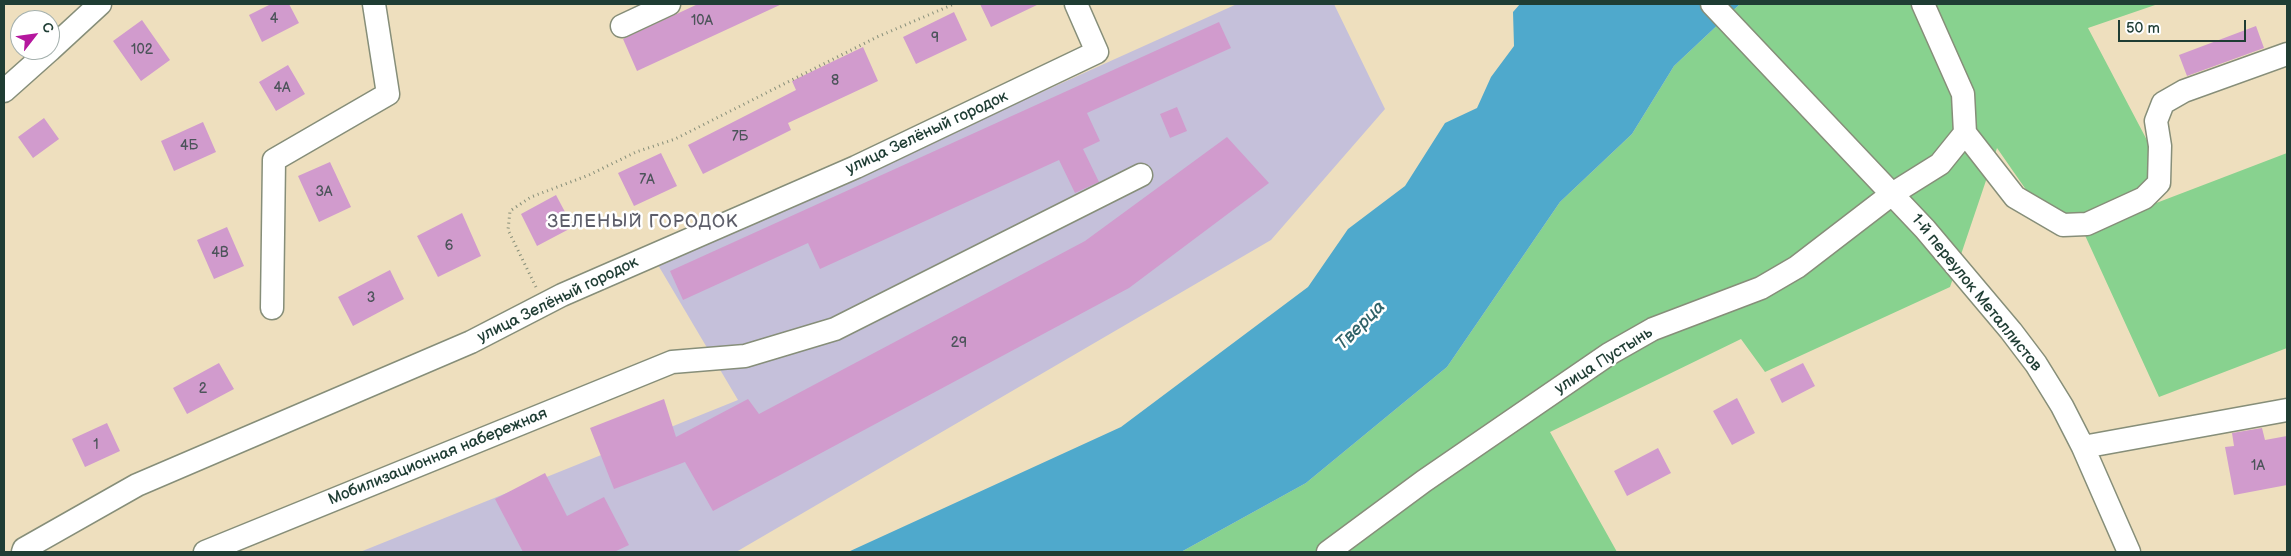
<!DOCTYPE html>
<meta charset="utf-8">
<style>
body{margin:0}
#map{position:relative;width:2291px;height:556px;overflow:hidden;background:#eedfbe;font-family:"Balsamiq Sans",sans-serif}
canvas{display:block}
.frame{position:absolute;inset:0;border:5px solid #1f3d34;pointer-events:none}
.north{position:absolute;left:10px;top:10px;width:50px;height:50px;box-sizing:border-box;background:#fff;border:1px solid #a5b1ae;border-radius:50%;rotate:60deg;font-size:14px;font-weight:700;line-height:20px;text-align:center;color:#1f3d34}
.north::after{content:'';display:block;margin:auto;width:18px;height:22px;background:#b5179e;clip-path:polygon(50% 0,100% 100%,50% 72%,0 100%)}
.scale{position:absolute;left:2118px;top:20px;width:128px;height:22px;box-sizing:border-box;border:2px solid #1f3d34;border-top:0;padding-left:6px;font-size:15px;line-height:18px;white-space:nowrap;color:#1f3d34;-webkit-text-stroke:4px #fff;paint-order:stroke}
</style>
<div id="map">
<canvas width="2291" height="556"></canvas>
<div class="frame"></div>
<div class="north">С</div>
<div class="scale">50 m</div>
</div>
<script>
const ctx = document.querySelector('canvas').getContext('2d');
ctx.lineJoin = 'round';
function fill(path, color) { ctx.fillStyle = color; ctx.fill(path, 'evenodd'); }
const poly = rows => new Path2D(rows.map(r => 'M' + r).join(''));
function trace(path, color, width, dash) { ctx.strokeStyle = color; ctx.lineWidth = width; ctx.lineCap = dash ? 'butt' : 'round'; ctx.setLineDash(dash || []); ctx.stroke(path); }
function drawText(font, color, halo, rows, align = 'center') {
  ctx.font = font + ' "Balsamiq Sans",sans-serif'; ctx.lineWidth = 5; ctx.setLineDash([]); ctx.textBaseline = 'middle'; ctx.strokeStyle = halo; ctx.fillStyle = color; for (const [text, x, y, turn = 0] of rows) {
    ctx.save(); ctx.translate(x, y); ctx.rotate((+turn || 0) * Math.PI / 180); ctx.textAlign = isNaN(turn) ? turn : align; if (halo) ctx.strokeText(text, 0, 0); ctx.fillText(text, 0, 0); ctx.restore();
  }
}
fill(poly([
 [1237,4,1334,4,1385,109,1271,240,736,552,360,552,738,400,658,265]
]), '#c5c0da');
fill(poly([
 [1740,4,2158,4,2088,28,2159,163,2147,191,2077,222,2038,207,1997,148,1950,287,1765,372,1741,339,1550,432,1617,552,1181,552,1306,483,1447,367,1560,202,1632,134,1674,66],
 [2287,153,2287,348,2159,397,2083,231]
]), '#88d28f');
fill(poly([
 [1520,4,1740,4,1674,66,1632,134,1560,202,1447,367,1306,483,1181,552,848,552,1121,427,1308,287,1348,229,1405,186,1445,123,1477,108,1491,77,1514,46,1513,12]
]), '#4fa9cc');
fill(poly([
 [271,4,289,4,299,23,262,42,249,15],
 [698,4,782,4,637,71,623,39],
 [980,4,1039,4,991,27],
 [954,12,967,40,916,64,903,37],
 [142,20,170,60,141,81,113,41],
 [1219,22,1231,48,1087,113,1100,141,1083,149,1099,182,1075,193,1059,160,820,269,808,243,683,300,670,271],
 [2256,26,2264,48,2187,76,2179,55],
 [863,47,878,81,788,123,791,130,703,174,688,145,796,90,792,81],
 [288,65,305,94,276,111,259,82],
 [1177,107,1187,131,1170,138,1160,114],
 [44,118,59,139,33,158,18,137],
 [203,122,216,152,174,171,161,141],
 [1227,137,1269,183,1129,288,713,511,685,462,614,489,590,428,664,399,676,437,748,399,759,414,1085,241],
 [661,153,677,186,634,206,618,173],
 [330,162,351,207,319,222,298,176],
 [556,195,573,227,537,246,521,214],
 [462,213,481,256,438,277,417,236],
 [227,227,244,266,214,279,197,240],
 [390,270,404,299,353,326,338,297],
 [219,363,234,389,187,414,173,388],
 [1803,363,1815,386,1782,403,1770,379],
 [1737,398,1755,433,1732,445,1713,411],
 [107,423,120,451,85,467,72,439],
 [2262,428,2265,440,2287,436,2287,485,2234,495,2225,447,2234,446,2232,433],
 [1658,448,1671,473,1627,496,1614,471],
 [545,473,567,516,604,497,629,545,614,552,523,552,495,499]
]), '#d19bcd');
const minor = poly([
 [1712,4,1925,229,2011,331,2036,364,2062,406,2083,447,2129,552],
 [622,26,669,4],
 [50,50,100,4],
 [4,91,50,50],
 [1965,133,2015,197,2063,225,2087,224,2144,198,2159,183,2160,146,2156,121,2163,103,2184,91,2287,54],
 [272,308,274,160,388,94,374,4],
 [2083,447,2287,410],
 [23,552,24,549,137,485,471,342,562,295,856,167,1097,52,1076,4],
 [205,552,672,362,745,356,835,329,1141,175],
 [1328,552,1424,481,1609,354,1653,329,1761,288,1797,267,1892,194,1940,164,1965,133,1963,94,1923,4]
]);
trace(minor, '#868e79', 25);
trace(poly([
 [536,287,508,230,510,211,531,197,589,175,636,152,675,139,877,37,954,4]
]), '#868e79', 3, [1, 4]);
trace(minor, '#fff', 22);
drawText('14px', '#4c545a', null, [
 ["4",274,19],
 ["10А",702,21],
 ["9",935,38],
 ["102",142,50],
 ["8",835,81],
 ["4А",282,88],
 ["7Б",740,137],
 ["4Б",189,146],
 ["7А",647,180],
 ["3А",324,192],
 ["6",449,246],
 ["4В",220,253],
 ["3",371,298],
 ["29",959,343],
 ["2",203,389],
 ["1",96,445],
 ["1А",2258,466]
]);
drawText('16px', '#1f3d34', '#fff', [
 ["улица Зелёный городок",927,133,-25],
 ["1-й переулок Металлистов",1976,293,51],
 ["улица Зелёный городок",558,300,-26],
 ["улица Пустынь",1604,361,-32],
 ["Мобилизационная набережная",438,457,-22]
]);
ctx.letterSpacing = '1px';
drawText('18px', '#5d5e6a', '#fff', [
 ["ЗЕЛЕНЫЙ ГОРОДОК",643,222]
]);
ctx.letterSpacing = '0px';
drawText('italic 18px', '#306369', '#fff', [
 ["Тверца",1361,326,-45]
]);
</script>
